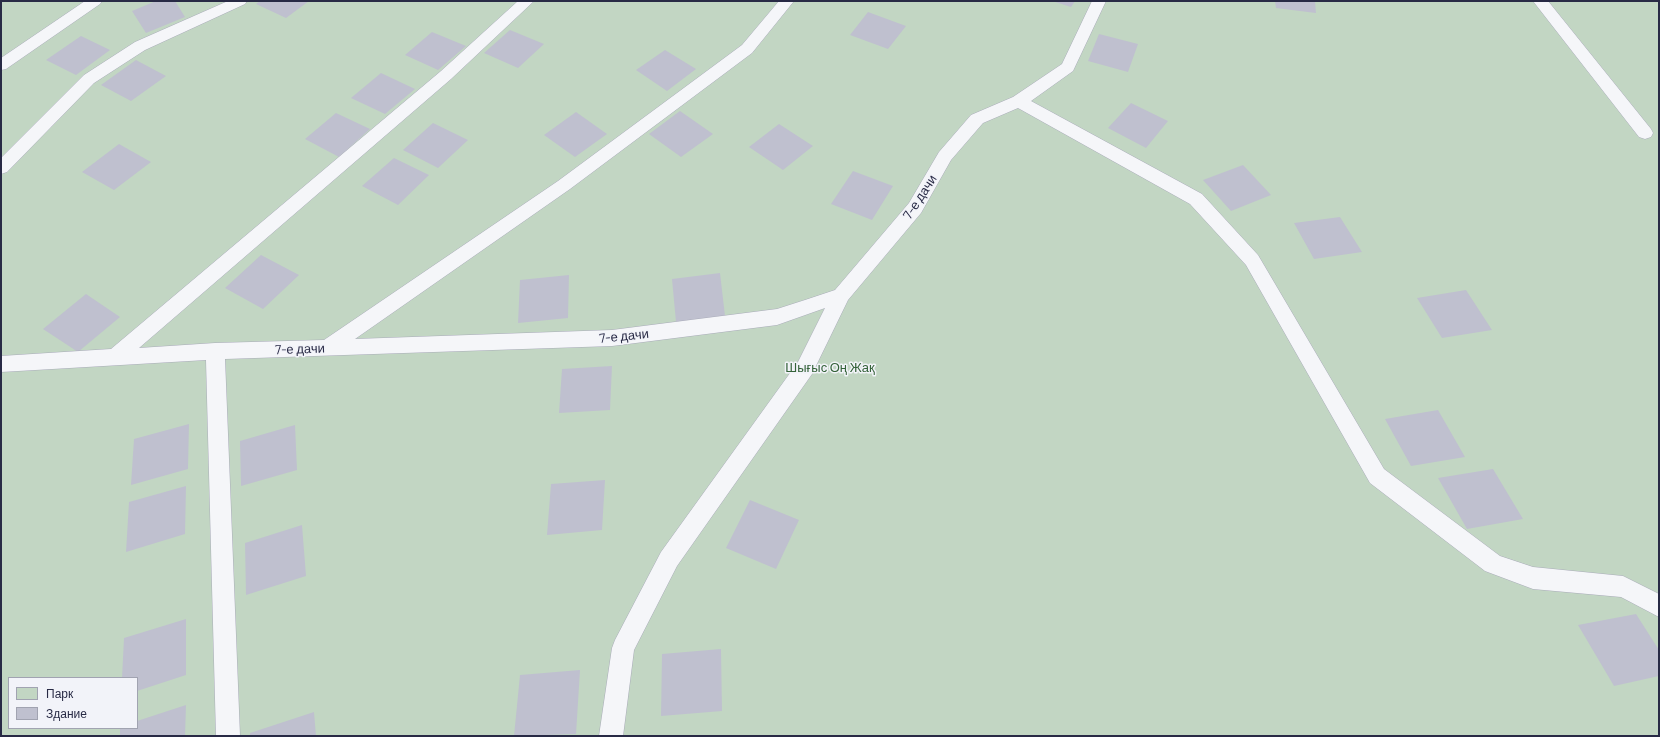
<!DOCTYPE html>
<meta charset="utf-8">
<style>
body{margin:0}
#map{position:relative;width:1660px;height:737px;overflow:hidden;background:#e2e3ec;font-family:Barlow,sans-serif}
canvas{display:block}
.frame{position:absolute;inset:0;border:2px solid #282a45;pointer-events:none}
.legend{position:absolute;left:8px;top:677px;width:130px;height:52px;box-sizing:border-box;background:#f2f3f9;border:1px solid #a1a3b1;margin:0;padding:5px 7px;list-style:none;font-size:12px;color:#282a45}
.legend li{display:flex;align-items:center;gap:8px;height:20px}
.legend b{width:20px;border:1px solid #a1a3b1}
</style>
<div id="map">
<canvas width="1660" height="737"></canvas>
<div class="frame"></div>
<ul class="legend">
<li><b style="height:11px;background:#c2d6c3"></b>Парк</li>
<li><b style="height:11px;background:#bfc0cf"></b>Здание</li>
</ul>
</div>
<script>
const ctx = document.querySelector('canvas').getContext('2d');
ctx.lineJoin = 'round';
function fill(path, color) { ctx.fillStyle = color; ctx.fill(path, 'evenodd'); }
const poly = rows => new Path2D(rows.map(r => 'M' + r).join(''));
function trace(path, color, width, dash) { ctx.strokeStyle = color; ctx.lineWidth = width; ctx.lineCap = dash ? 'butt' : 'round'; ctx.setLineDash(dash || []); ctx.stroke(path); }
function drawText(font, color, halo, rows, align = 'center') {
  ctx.font = font + ' Barlow,sans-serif'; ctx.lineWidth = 3; ctx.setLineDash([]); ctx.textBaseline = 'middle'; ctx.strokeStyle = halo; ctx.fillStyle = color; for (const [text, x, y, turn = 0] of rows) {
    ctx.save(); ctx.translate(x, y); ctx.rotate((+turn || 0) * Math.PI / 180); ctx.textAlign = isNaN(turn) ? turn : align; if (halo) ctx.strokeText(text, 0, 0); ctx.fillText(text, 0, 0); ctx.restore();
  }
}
fill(poly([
 [1,1,1659,1,1659,736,1,736],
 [9,678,137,678,137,728,9,728]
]), '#c2d6c3');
fill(poly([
 [156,1,175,1,185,17,146,33,132,11],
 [260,1,309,1,286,18,256,4],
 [1052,1,1075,1,1071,7],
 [1275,1,1315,1,1316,13,1276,8],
 [868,12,906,26,888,49,850,35],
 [510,30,544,44,518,68,484,53],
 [432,32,466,46,438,70,405,55],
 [1099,34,1138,44,1128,72,1088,61],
 [81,36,110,50,76,75,46,60],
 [665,50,696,69,667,91,636,70],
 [136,60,166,76,131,101,101,85],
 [381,73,415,89,385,114,351,98],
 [1131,103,1168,121,1146,148,1108,128],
 [680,111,713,134,681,157,649,134],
 [576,112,607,134,575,157,544,135],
 [336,113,370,129,339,157,305,139],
 [433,123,468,140,438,168,403,150],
 [779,124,813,146,783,170,749,147],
 [119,144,151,162,114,190,82,172],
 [394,158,429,175,398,205,362,186],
 [1243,165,1271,195,1231,211,1203,180],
 [853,171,893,186,872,220,831,204],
 [1340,217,1362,252,1314,259,1294,223],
 [261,255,299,275,263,309,225,288],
 [720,273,725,316,676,322,672,279],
 [569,275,568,318,518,323,520,280],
 [1466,290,1492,330,1442,338,1417,298],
 [86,294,120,317,78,352,43,329],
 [612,366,610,410,559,413,562,369],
 [1438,410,1465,457,1411,466,1385,419],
 [189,424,188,469,131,485,134,439],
 [295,425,297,470,241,486,240,441],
 [1493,469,1523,519,1467,529,1438,478],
 [605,480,602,530,547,535,551,484],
 [186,486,185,534,126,552,129,502],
 [750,500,799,520,776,569,726,548],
 [302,525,306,576,246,595,245,543],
 [1636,614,1659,650,1659,676,1614,686,1578,625],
 [186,619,186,675,137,691,137,678,122,678,124,638],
 [721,649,722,711,661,716,662,654],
 [580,670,576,734,514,736,520,675],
 [186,705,185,736,120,736,120,728,137,728,137,721],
 [314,712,316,736,250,736,250,733]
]), '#bfc0cf');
const lane = poly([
 [85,1,102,1,100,4,6,69,1,70,1,58,85,1],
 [228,1,247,1,245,4,145,50,94,83,7,172,1,174,1,158,84,75,135,42,228,1],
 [518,1,534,1,451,79,139,348,215,343,324,340,558,181,742,45,779,1,794,1,752,53,570,189,355,339,612,330,777,309,805,300,835,290,909,203,939,152,971,115,1013,97,1062,64,1092,1,1106,1,1073,71,1031,101,1202,194,1258,255,1384,469,1500,556,1533,567,1623,576,1659,594,1659,617,1621,597,1533,589,1485,571,1370,483,1246,265,1190,204,1018,108,983,123,951,160,921,213,848,300,812,374,677,566,634,650,623,736,599,736,612,648,615,640,661,552,798,362,825,308,777,325,612,346,225,359,240,736,216,736,206,360,1,372,1,356,111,349,441,71,518,1],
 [1533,1,1548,1,1651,129,1653,133,1651,137,1645,139,1639,137,1533,1]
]);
trace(lane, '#aaacba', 1);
fill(lane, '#f5f6f9');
drawText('13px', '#282a45', '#f2f3f9', [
 ["7-е дачи",920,197,-57],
 ["7-е дачи",624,336,-6],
 ["7-е дачи",300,349,-2]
]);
drawText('13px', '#346239', '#f2f3f9', [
 ["Шығыс Оң Жақ",830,368]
]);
</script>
